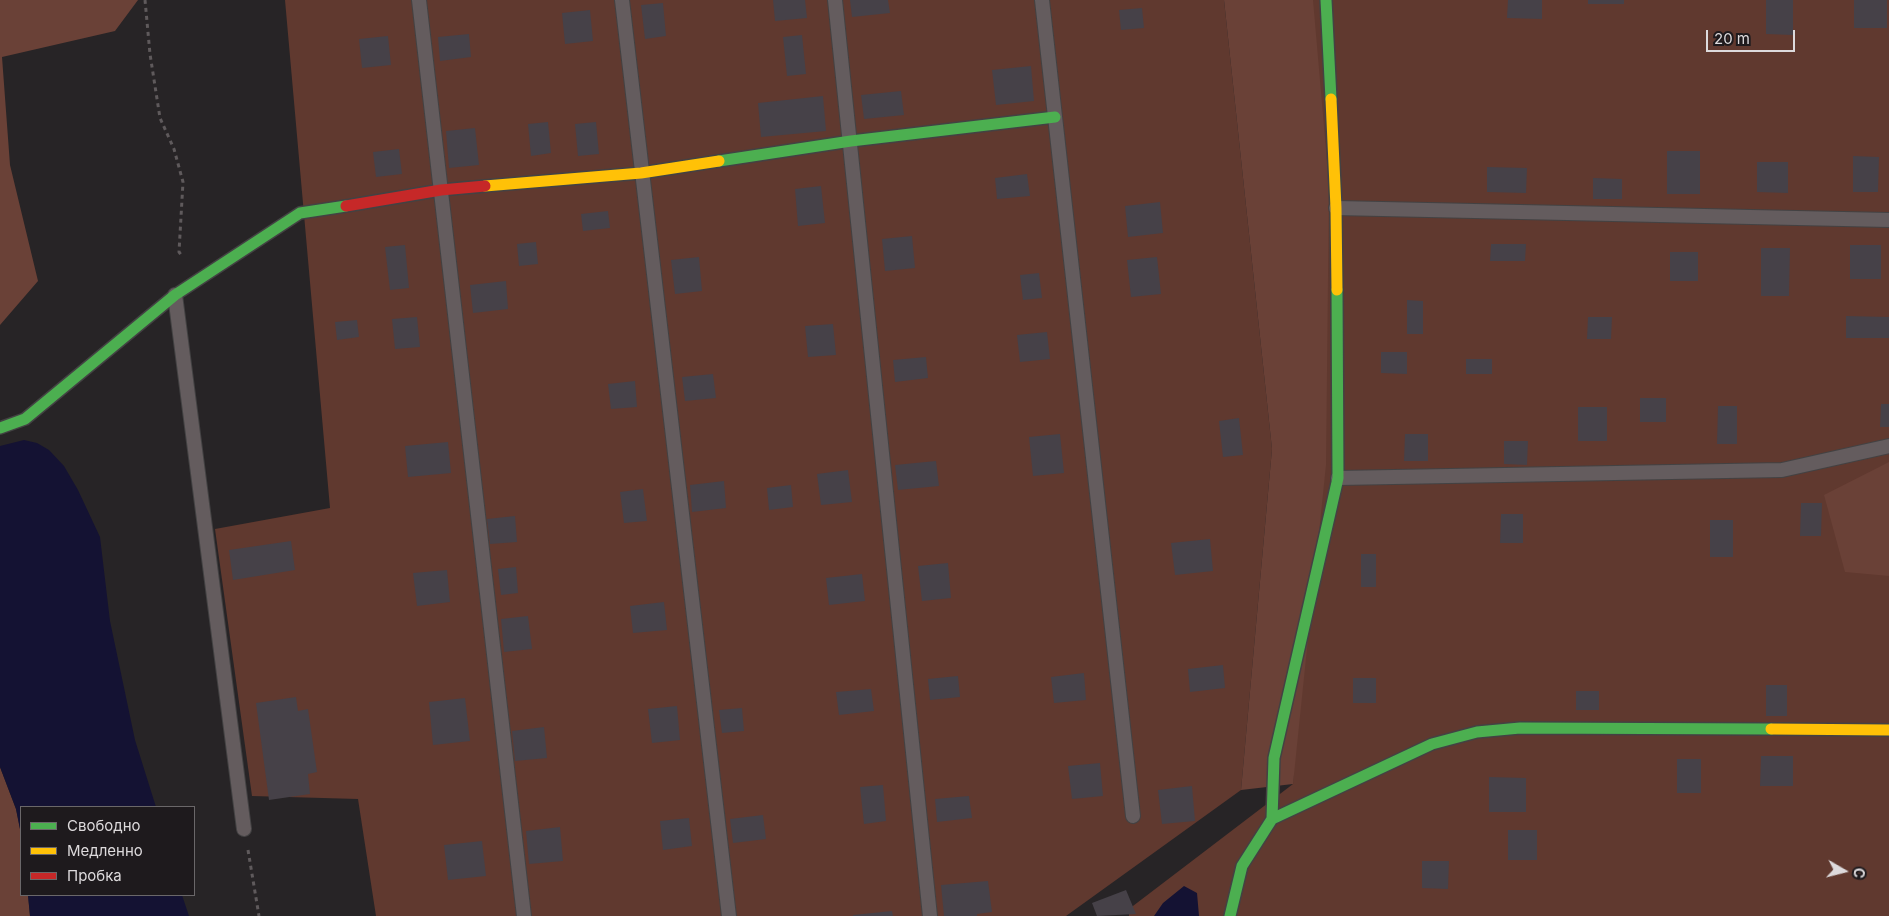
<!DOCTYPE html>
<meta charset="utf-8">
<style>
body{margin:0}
#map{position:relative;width:1889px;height:916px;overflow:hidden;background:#272426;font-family:Inter,sans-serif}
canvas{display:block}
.legend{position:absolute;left:20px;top:806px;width:175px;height:90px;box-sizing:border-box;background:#1e1a1d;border:1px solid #6a6769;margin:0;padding:6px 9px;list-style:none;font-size:15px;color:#dddadc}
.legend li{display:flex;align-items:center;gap:10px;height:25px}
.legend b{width:25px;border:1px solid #6a6769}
.north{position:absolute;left:1819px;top:846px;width:50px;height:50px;-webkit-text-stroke:4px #1e1a1d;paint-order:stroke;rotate:98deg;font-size:14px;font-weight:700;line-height:20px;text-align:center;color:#dddadc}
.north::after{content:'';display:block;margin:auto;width:18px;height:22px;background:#dddadc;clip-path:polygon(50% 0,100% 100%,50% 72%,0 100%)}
.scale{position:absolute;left:1706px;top:30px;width:89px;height:22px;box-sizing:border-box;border:2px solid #dddadc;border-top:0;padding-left:6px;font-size:15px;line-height:18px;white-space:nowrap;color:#dddadc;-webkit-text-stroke:4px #1e1a1d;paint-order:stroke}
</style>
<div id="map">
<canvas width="1889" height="916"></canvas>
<ul class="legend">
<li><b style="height:6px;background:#4caf50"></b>Свободно</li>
<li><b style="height:6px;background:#ffc107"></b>Медленно</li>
<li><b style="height:6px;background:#c62828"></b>Пробка</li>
</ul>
<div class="north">С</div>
<div class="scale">20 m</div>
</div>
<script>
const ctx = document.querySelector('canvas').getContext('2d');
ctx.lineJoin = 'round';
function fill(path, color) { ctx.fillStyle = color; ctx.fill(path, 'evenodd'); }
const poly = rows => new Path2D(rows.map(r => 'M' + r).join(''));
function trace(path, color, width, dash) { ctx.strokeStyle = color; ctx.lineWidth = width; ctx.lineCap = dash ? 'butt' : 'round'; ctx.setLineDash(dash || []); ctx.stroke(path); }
fill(poly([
 [285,0,1224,0,1272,449,1241,790,1066,916,376,916,358,799,252,796,215,529,330,508],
 [1313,0,1889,0,1889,916,1129,916,1129,909,1293,784]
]), '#60392f');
fill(poly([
 [0,0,138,0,115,31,2,57,10,165,38,281,0,325],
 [1224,0,1313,0,1329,184,1326,465,1293,784,1241,790,1272,449],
 [1889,462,1889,576,1845,572,1824,495],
 [0,767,16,809,21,834,21,895,28,895,30,916,0,916]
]), '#6a4137');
fill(poly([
 [24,440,37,443,49,450,64,466,78,490,100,537,110,621,135,740,156,807,21,807,21,834,16,809,0,767,0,446],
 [1184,886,1197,893,1199,916,1154,916,1163,903],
 [28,895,182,895,189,916,30,916]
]), '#141233');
fill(poly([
 [773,0,805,0,807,18,775,21],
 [850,0,888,0,890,13,852,17],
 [1508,0,1542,0,1542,19,1507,18],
 [1588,0,1624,0,1624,4,1588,4],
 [1766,0,1793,0,1793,35,1766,34],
 [1854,0,1887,0,1887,28,1854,28],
 [663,3,666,36,645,39,641,5],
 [1142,8,1144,28,1121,30,1119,10],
 [590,10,593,41,565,44,562,13],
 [469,34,471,57,440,61,438,37],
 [802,35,806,74,787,76,783,37],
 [388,36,391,65,362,68,359,39],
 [1031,66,1034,101,996,105,992,70],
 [901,91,904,115,864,119,861,95],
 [823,96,826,131,761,137,758,103],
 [548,122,551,153,531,156,528,124],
 [596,122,599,154,578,156,575,124],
 [475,128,479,165,449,168,446,131],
 [399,149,402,174,376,177,373,152],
 [1667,151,1700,151,1700,194,1667,194],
 [1853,156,1879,157,1878,192,1853,192],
 [1757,162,1788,162,1788,193,1757,192],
 [1487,167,1527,168,1526,193,1487,192],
 [1027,174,1030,196,997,199,995,178],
 [1593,178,1622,179,1622,199,1593,199],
 [821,186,825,223,798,226,795,189],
 [1160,202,1163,233,1128,237,1125,206],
 [608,211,610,228,583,231,581,214],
 [912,236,915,268,885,271,882,239],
 [536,242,538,264,519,266,517,244],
 [1491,244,1526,244,1525,261,1490,261],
 [405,245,409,288,390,290,385,247],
 [1850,245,1881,245,1881,279,1850,279],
 [1761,248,1790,248,1789,296,1761,296],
 [1670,252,1698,252,1698,281,1670,281],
 [699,257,702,291,675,294,671,260],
 [1157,257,1161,294,1131,297,1127,260],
 [1039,273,1042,298,1023,300,1020,275],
 [506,281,508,309,473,313,470,285],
 [1407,300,1423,301,1423,334,1407,334],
 [1846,316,1889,317,1889,338,1846,338],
 [417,317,420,347,395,349,392,319],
 [1588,317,1612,317,1611,339,1587,339],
 [357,320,359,337,337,340,335,322],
 [833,324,836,355,808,357,805,326],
 [1047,332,1050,359,1020,362,1017,335],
 [1381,352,1407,352,1407,374,1381,373],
 [926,357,928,378,895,382,893,360],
 [1466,359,1492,359,1492,374,1466,374],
 [713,374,716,398,685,401,682,377],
 [635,381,637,407,611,409,608,384],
 [1640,398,1666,398,1666,422,1640,422],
 [1881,404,1889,404,1889,427,1880,427],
 [1718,406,1737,406,1737,444,1717,444],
 [1578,407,1607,407,1607,441,1578,441],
 [1239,418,1243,455,1223,457,1219,421],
 [1060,434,1064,473,1033,476,1029,437],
 [1405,434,1428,434,1428,461,1404,461],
 [1504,441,1528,441,1527,465,1504,464],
 [448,442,451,473,408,477,405,446],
 [936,461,939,486,898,490,895,465],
 [848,470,852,502,821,505,817,474],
 [724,481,726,508,692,512,690,485],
 [791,485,793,507,769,510,767,488],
 [643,489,647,521,624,523,620,492],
 [1801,503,1822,503,1821,536,1800,536],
 [1501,514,1523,514,1523,543,1500,543],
 [515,516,517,542,490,544,487,519],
 [1710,520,1733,520,1733,557,1710,557],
 [1210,539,1213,571,1175,575,1171,543],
 [291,541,295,570,233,580,229,550],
 [1361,554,1376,554,1376,587,1361,587],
 [948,563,951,598,922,601,918,566],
 [516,567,518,593,501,595,498,569],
 [447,570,450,602,417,606,413,573],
 [862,574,865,601,829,605,826,578],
 [664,602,667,630,633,633,630,606],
 [528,616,532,649,504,652,501,619],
 [1223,665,1225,688,1190,692,1188,669],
 [1084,673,1086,700,1054,703,1051,677],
 [958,676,960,697,930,700,928,679],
 [1353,678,1376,678,1376,703,1353,703],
 [1766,685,1787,685,1787,716,1766,716],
 [871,689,874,711,839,715,836,692],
 [1576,691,1599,691,1599,710,1576,710],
 [296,697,298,711,308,709,317,772,308,774,310,794,269,800,256,703],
 [465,698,470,741,433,745,429,702],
 [677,706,680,740,652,743,648,709],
 [742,708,744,731,722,733,719,710],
 [544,727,547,758,515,761,512,731],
 [1761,756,1793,756,1793,786,1760,786],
 [1677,759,1701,759,1701,793,1677,793],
 [1100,763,1103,796,1072,799,1068,766],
 [1489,777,1526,778,1526,812,1489,812],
 [883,785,886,821,864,824,860,787],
 [1192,786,1195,821,1162,824,1158,790],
 [969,796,972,818,937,822,935,799],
 [763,815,766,839,733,843,730,819],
 [689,818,692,846,663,850,660,821],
 [560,827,563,861,529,864,526,831],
 [1508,830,1537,830,1537,860,1508,860],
 [482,841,486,876,448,880,444,845],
 [1422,861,1449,861,1448,889,1422,888],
 [988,881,992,912,977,914,977,916,944,916,941,885],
 [1126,890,1136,914,1097,916,1092,903],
 [892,911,893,916,853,916,853,915]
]), '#464148');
const lane = poly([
 [419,0,524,916],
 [622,0,729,916],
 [835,0,930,916],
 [1042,0,1133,816],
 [1336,208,1889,220],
 [175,295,244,829],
 [1338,478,1782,470,1889,446]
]);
const fast = poly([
 [1326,0,1331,99],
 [719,161,851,141,1055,117],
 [0,428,25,419,175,295,300,213,346,206],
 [1272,819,1432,744,1477,732,1520,728,1771,729],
 [1230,916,1242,866,1272,819,1274,758,1338,478,1337,290]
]);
const slow = poly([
 [1331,99,1336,208,1337,290],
 [485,186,641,173,719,161],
 [1771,729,1889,730]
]);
const jam = poly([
 [346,206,441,190,485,186]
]);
trace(lane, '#434243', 16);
trace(fast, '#434243', 14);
trace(slow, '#434243', 14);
trace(jam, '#434243', 14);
trace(poly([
 [145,0,150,54,160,118,174,149,183,182,179,252,182,256],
 [248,850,259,916]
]), '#5f5a5c', 3, [4, 4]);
trace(lane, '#645c5e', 14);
trace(fast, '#4caf50', 11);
trace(slow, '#ffc107', 11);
trace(jam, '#c62828', 11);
</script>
